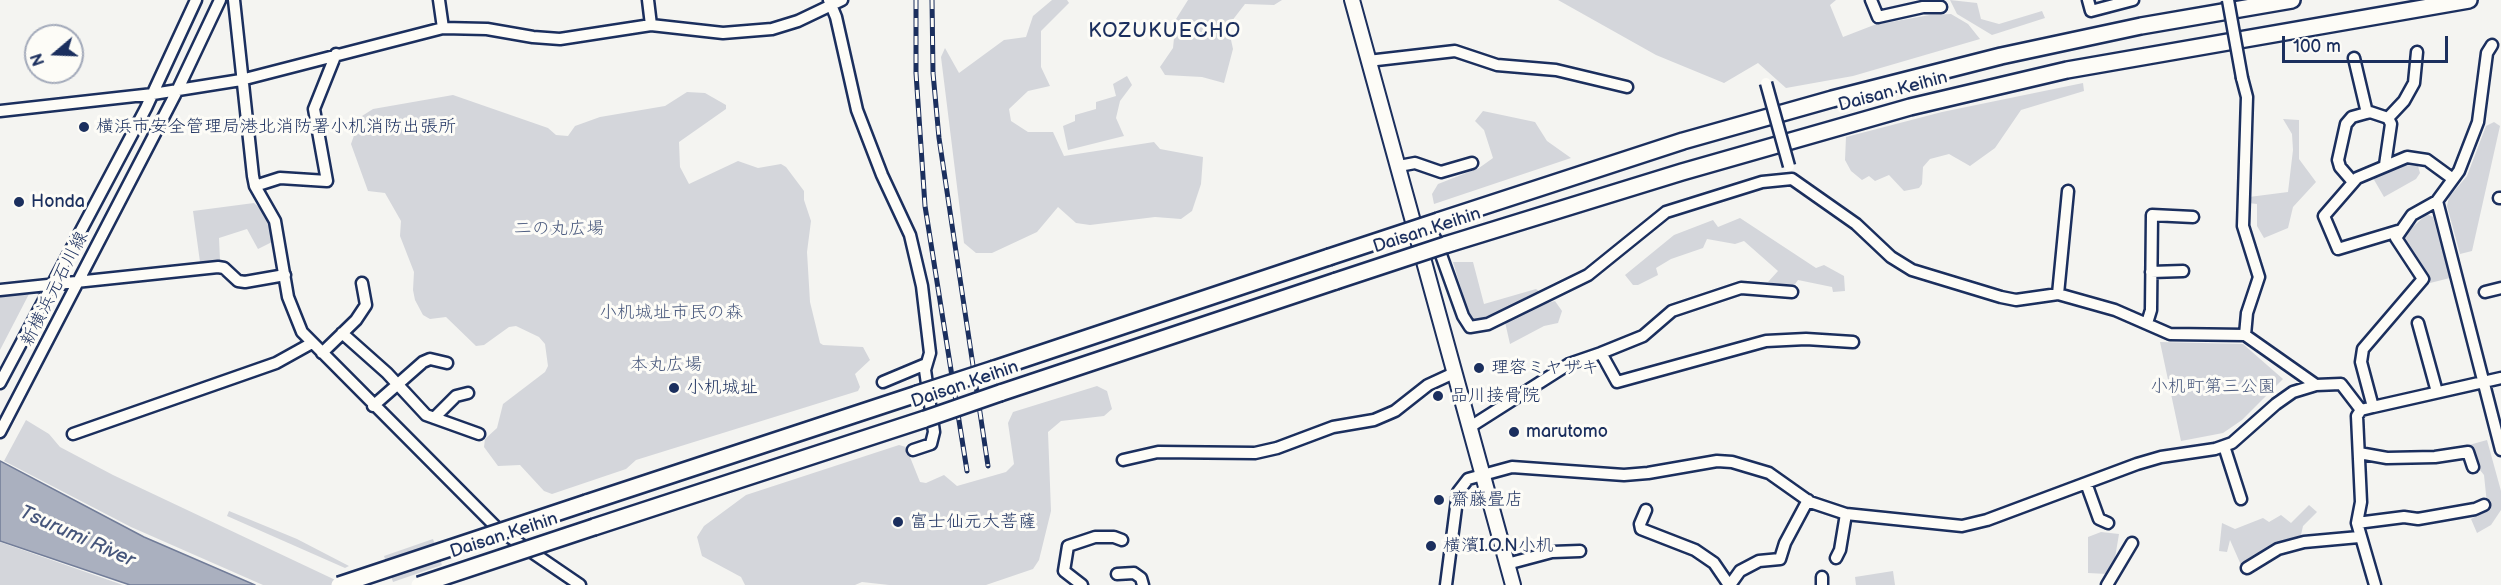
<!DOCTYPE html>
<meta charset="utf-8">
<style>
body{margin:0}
#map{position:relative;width:2501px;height:585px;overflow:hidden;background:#f4f4f1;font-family:"Balsamiq Sans",sans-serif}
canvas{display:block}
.north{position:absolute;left:24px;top:24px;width:60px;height:60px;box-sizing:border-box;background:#fdfcf7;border:2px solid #a3aaba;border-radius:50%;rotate:251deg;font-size:16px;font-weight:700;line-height:24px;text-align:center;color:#1b2f5e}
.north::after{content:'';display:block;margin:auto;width:21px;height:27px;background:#1b2f5e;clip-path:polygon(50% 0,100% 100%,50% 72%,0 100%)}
.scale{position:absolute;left:2282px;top:36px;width:166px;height:27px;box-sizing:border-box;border:3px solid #1b2f5e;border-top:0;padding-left:8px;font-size:18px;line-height:21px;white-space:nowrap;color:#1b2f5e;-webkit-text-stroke:4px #fdfcf7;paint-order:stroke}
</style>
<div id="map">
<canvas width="2501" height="585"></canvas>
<div class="north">N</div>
<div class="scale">100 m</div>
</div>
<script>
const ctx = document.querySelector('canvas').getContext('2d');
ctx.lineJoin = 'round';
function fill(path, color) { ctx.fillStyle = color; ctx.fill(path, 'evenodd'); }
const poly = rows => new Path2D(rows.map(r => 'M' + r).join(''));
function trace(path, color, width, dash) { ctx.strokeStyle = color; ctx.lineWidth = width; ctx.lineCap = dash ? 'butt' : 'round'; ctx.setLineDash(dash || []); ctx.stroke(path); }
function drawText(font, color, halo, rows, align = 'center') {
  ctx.font = font + ' "Balsamiq Sans","Klee One",sans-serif'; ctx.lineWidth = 6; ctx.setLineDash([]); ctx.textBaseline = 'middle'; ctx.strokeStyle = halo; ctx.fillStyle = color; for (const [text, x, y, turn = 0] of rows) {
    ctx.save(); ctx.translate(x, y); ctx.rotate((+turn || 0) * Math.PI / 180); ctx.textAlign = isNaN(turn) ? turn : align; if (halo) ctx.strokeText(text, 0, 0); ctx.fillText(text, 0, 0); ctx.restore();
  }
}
fill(poly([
 [1052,0,1067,0,1069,3,1041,31,1041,67,1050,86,1028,91,1009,109,1011,121,1028,132,1053,132,1064,156,1154,142,1160,149,1203,157,1201,184,1192,211,1181,219,1155,217,1090,225,1076,223,1058,207,1037,232,992,253,976,253,964,243,941,57,945,48,959,73,1004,40,1026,37,1033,16],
 [1188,0,1282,0,1274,5,1245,4,1228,26,1233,49,1224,83,1202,77,1165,75,1160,67,1173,48,1176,19],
 [1558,0,1836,0,1830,5,1843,37,1874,25,1930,15,1951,14,1968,24,1980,39,1853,76,1786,88,1758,63,1724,83,1656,55],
 [1950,0,1977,3,1981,19,1999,24,2042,11,2045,18,1992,35,1957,14],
 [1127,76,1132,85,1120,101,1116,118,1124,136,1068,150,1063,126,1075,121,1075,115,1096,109,1096,102,1116,96,1113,84],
 [2083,83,2084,91,2021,110,1995,148,1970,166,1949,154,1930,159,1923,167,1922,184,1919,188,1904,191,1889,175,1875,181,1869,176,1862,180,1851,171,1845,160,1846,137,1942,112],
 [687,92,705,93,726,105,726,109,679,142,680,167,689,184,738,161,758,168,781,164,786,167,804,191,804,200,811,221,807,252,810,302,820,343,823,345,863,347,870,360,855,374,860,387,858,391,636,460,626,469,552,494,544,491,520,465,498,466,484,447,485,439,497,428,503,404,545,372,548,366,545,344,539,337,516,326,509,327,484,345,476,346,446,317,430,319,423,315,415,300,413,290,414,272,400,236,401,221,385,193,368,191,351,144,358,124,362,116,373,109,453,95,548,128,556,135,568,136,575,126,600,117,665,106],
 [1483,111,1535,122,1547,141,1571,158,1434,204,1432,194,1438,184,1479,168,1493,158,1484,130,1475,121],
 [2283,119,2299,120,2299,159,2316,182,2293,207,2288,228,2264,238,2257,226,2257,204,2248,203,2249,197,2288,192,2293,150,2292,134],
 [2494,122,2500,126,2472,251,2460,254,2447,206,2449,197,2467,176,2486,126],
 [2406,165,2418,166,2420,173,2416,179,2384,197,2373,178],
 [254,203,265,213,274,241,258,249,247,229,219,238,220,260,200,262,193,211],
 [2427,214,2433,217,2450,278,2430,283,2404,241,2405,234],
 [1740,218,1816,268,1824,265,1844,276,1845,291,1833,292,1832,287,1798,280,1793,287,1768,282,1778,271,1744,241,1735,244,1707,239,1703,248,1671,259,1656,268,1658,275,1638,285,1633,285,1625,275,1674,235,1713,220,1718,227],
 [1453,262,1473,262,1484,304,1536,289,1540,292,1477,323,1469,315],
 [29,294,0,350,0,296],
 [1555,301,1562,311,1558,323,1544,326,1510,344,1505,322,1532,307],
 [2160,342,2243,344,2283,379,2242,420,2223,433,2181,441],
 [1097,386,1107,391,1112,409,1104,416,1061,421,1048,432,1051,511,1039,560,1033,569,986,585,889,585,862,582,855,585,745,585,741,577,702,556,697,537,704,526,746,495,899,445,906,447,920,482,926,483,944,475,957,486,1006,472,1014,464,1008,423,1013,412],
 [26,420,49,434,60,447,113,475,346,585,263,585,131,527,4,461],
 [2487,440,2501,491,2501,510,2491,525,2477,533,2471,519,2481,513,2487,504,2484,475,2475,464,2469,445],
 [2309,505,2317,512,2303,526,2301,535,2291,540,2268,549,2241,565,2230,540,2227,552,2219,551,2222,523,2235,529,2263,518,2269,522,2281,515,2291,523],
 [229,511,297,539,349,566,345,568,227,516],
 [2101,532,2119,534,2115,558,2107,574,2088,573,2088,537],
 [433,539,442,565,393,582,384,556],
 [0,542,123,585,0,585],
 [1893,571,1895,585,1856,585,1855,577]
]), '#d4d6db');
const water = poly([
 [0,461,144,537,255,585,130,585,0,541,0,461]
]);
fill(water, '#aab0bf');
trace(water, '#717c98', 1.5);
const minor = poly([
 [234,0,253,176,255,186,275,221,288,297,302,332,498,529,580,585],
 [439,0,443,28],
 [648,0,651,25],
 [829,0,836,17,857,110,882,175,910,235,922,286,930,353,925,370,934,432,931,444,913,450],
 [1871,0,1878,17,1923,7,1941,7],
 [2088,0,2091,11,2133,0],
 [2492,45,2487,53,2478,122,2459,171,2437,201,2501,450],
 [2354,58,2367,113],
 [1368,61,1455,51,1497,65,1556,70,1627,87],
 [2242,78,2247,97,2243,226,2259,277,2247,313,2245,335],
 [0,111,153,94,241,80,443,28,487,29,533,37,560,39,651,25,723,33,772,29,798,21,842,0],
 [2388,118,2404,101,2414,83,2417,52],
 [1399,166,1415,163,1441,172,1472,163],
 [2353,182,2340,167,2338,160,2346,124,2352,117,2370,112,2388,118,2391,124,2385,165],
 [255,186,280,178,327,181,314,109,336,54],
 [2499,198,2501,198],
 [2398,231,2338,249,2324,216,2357,178,2407,157,2427,160,2453,179],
 [1418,243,1435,238,1463,316,1470,327,1488,324,1588,275,1666,212,1762,182,1792,179,1856,224,1891,257,1912,270,2001,297,2016,300,2058,294,2115,310,2170,334,2245,335,2316,385],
 [2151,272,2183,271],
 [0,290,218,267,224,268,238,281,245,282,285,275],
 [2485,292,2501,288],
 [2058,294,2068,191],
 [2147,323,2151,310,2152,215,2193,217],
 [2418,323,2437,392],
 [342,333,387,373,426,415,479,434],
 [322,353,356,320,366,305,362,283],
 [1601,353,1643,336,1672,311,1741,288,1792,292],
 [883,382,926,364],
 [0,383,146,108,196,0],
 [373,406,423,362,430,359,447,363],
 [2373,407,2361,362,2363,349,2423,279,2396,238,2412,215,2437,201],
 [434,418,456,396,468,393],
 [1470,427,1569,364,1601,353,1617,382,1766,341,1806,339,1853,342],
 [0,432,177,91,220,0],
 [73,434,276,363,312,343],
 [2224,446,2241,499],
 [2359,453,2387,458,2435,457,2468,452,2473,467],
 [1123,460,1158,452,1255,453,1277,448,1333,427,1374,420,1395,411,1428,385,1454,373],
 [2086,483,2099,519,2108,523],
 [1646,510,1640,524,1641,529,1695,550,1714,563,1729,585],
 [2357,523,2404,517,2418,519,2475,509,2484,505],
 [1836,558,1840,550,1846,514],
 [1507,564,1552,552,1580,551],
 [2247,568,2278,549,2304,542,2359,537],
 [1117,574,1134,573,1141,578,1143,585],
 [1822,577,1822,585],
 [1082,585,1064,571,1068,546,1095,537,1114,537,1122,540],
 [1446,585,1458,492,1468,479,1512,467,1624,475,1648,473,1717,461,1732,462,1769,473,1810,502,1846,514,1962,526,1987,520,2137,464,2161,457,2215,449,2232,443,2276,404,2293,392,2316,385,2341,384,2361,410],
 [1730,585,1740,571,1759,561,1780,559,1785,543,1808,500],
 [2107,585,2132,543],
 [2375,585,2357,523,2361,502,2357,416,2361,410,2373,407,2501,378]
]);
const major = poly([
 [1352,0,1513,585]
]);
const highway = poly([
 [1438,221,1683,141,1832,99,2001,56,2141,26,2292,0],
 [1445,245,1682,172,1910,107,2067,70,2469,0],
 [994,369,1329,257],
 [1000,393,1336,281],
 [586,503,917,394],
 [594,527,925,419]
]);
trace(minor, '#1b2f5e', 15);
trace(major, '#1b2f5e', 18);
trace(highway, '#1b2f5e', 20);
trace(minor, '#fdfcf7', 10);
trace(major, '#fdfcf7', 14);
trace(highway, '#fdfcf7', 15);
const rail = poly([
 [916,0,916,73,925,206,967,471],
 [932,0,933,73,939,138,988,466]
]);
trace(rail, '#1b2f5e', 5);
trace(rail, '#fdfcf7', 3, [9]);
const minorBridge = poly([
 [2228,0,2242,78],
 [1766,83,1789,166]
]);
const highwayBridge = poly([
 [1329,257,1438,221],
 [1336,281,1445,245],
 [917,394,994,369],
 [925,419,1000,393],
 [339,585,586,503],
 [419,585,594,527]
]);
trace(minorBridge, '#1b2f5e', 15, []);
trace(highwayBridge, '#1b2f5e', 20, []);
trace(minorBridge, '#fdfcf7', 10);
trace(highwayBridge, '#fdfcf7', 15);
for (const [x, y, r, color] of [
 [84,127,6,"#1b2f5e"],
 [19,202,6,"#1b2f5e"],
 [1479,368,6,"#1b2f5e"],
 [674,388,6,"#1b2f5e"],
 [1438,396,6,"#1b2f5e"],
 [1514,432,6,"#1b2f5e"],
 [1439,500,6,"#1b2f5e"],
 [898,522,6,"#1b2f5e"],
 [1431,546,6,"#1b2f5e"]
]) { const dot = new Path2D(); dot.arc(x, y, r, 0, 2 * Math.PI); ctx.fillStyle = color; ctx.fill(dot); trace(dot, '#fdfcf7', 2); }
drawText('18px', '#1b2f5e', '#fdfcf7', [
 ["Daisan Keihin",1893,92,-15],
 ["Daisan Keihin",1427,231,-18],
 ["新横浜元石川線",55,289,-63],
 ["Daisan Keihin",965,385,-19],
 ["Daisan Keihin",504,536,-18]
]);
drawText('18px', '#1b2f5e', '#fdfcf7', [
 ["横浜市安全管理局港北消防署小机消防出張所",96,127],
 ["Honda",31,202],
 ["理容ミヤザキ",1491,368],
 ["小机城址",686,388],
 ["品川接骨院",1450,396],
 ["marutomo",1526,432],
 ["齋藤畳店",1451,500],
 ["富士仙元大菩薩",910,522],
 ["横濱I.O.N小机",1443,546]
], 'left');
drawText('18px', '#49597d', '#fdfcf7', [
 ["二の丸広場",559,229],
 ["小机城址市民の森",671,313],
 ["本丸広場",666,365],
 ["小机町第三公園",2213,387]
]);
ctx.letterSpacing = '1.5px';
drawText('20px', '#1b2f5e', '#fdfcf7', [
 ["KOZUKUECHO",1165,32]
]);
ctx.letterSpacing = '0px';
drawText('italic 20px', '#46567b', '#fdfcf7', [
 ["Tsurumi River",77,537,24]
]);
</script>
